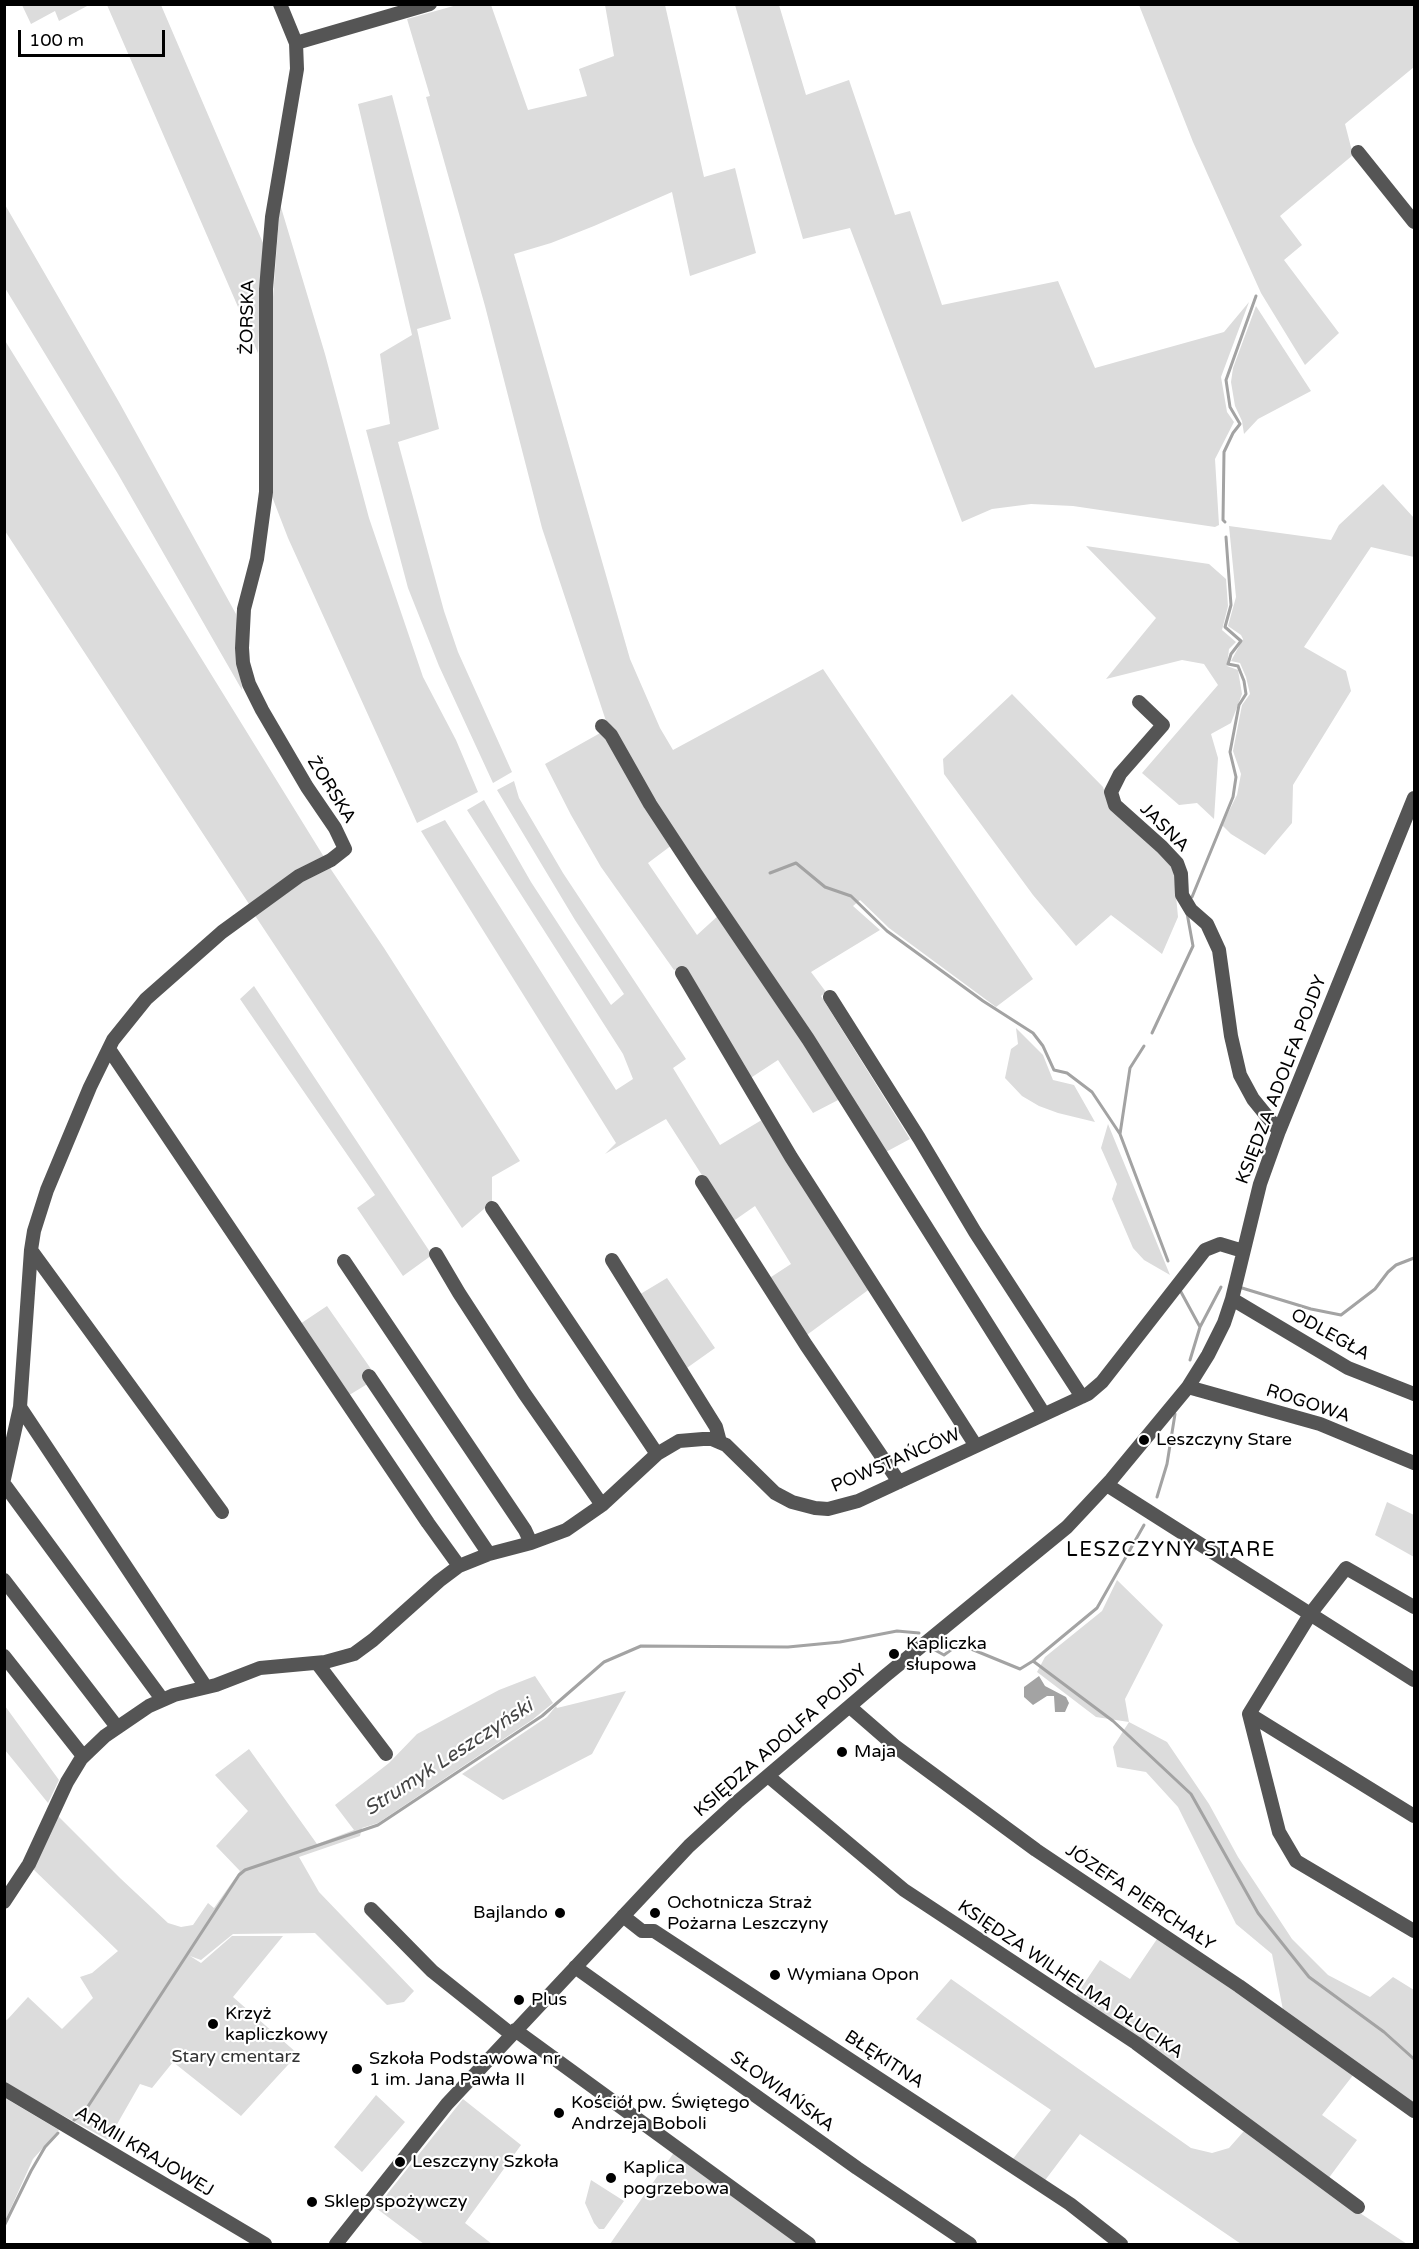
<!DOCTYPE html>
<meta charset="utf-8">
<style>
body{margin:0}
#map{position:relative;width:1419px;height:2249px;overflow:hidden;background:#fff;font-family:"Varela Round",sans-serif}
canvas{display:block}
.frame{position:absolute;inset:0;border:6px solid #000;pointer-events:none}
.scale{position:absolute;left:18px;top:30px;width:147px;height:27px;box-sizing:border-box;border:3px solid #000;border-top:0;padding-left:8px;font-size:18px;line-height:21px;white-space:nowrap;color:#000;-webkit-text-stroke:4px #fff;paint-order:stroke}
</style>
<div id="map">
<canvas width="1419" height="2249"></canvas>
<div class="frame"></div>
<div class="scale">100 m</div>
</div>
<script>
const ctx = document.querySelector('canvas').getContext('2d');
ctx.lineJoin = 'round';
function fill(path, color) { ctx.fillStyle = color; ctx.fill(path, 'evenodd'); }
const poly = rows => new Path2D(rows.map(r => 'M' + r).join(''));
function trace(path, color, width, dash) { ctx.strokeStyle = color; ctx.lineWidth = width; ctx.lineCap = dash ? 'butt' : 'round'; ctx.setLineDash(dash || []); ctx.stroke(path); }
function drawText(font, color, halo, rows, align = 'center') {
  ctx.font = font + ' "Varela Round",sans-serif'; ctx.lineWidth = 4.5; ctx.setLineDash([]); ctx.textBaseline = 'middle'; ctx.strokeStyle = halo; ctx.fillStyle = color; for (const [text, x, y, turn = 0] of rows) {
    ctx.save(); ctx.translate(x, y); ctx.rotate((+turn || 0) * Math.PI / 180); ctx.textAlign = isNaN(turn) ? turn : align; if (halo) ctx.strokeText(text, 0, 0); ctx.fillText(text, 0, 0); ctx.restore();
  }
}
fill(poly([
 [22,5,89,5,59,21,55,11,31,24],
 [107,5,161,5,263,243,258,353],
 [457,5,491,5,528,110,587,96,579,69,614,56,605,5,665,5,704,177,735,168,756,253,690,276,672,192,594,226,551,243,514,254,630,659,660,728,673,750,823,669,1033,979,996,1007,889,928,860,900,853,906,880,930,811,972,826,992,821,996,910,1139,884,1153,677,839,606,721,542,528,485,306,426,97,430,96,407,19],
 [735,5,779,5,806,95,849,80,895,215,910,211,942,305,1058,281,1095,368,1224,332,1249,302,1221,377,1227,412,1234,422,1215,459,1219,525,1215,527,1073,506,1031,504,992,509,962,522,850,228,803,239],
 [1139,5,1414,5,1414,67,1345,124,1353,155,1280,216,1302,245,1284,260,1339,333,1305,365,1261,293,1193,142],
 [392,95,451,319,417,329,439,429,398,442,444,611,458,652,512,772,493,783,439,666,408,588,366,430,390,424,380,354,412,335,358,104],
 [4,203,119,402,236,614,242,690,118,474,5,288],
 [280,204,325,354,369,518,423,677,456,740,478,792,417,823,288,538,271,494,270,337],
 [1256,306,1311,391,1258,419,1244,434,1242,421,1235,406,1231,382,1233,368],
 [4,339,324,857,249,904,5,531],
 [1383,484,1414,518,1414,557,1371,547,1304,647,1346,671,1351,691,1293,785,1292,823,1265,855,1231,834,1222,825,1237,795,1241,774,1233,751,1242,705,1250,694,1246,677,1240,663,1231,661,1243,639,1241,635,1228,626,1236,597,1229,526,1331,540,1339,525],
 [1086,546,1209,564,1226,579,1228,606,1222,630,1236,642,1229,649,1227,666,1238,670,1242,694,1231,723,1211,734,1218,758,1214,819,1197,803,1179,805,1142,773,1218,685,1204,664,1182,660,1106,679,1156,618],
 [1012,694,1103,787,1109,805,1173,863,1178,917,1162,954,1111,915,1076,946,1033,895,944,774,943,759],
 [602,732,672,845,648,863,697,935,720,914,842,1098,813,1113,778,1060,749,1079,684,968,674,970,601,867,571,815,545,764],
 [514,781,519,798,563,873,686,1059,673,1068,720,1145,765,1118,871,1288,804,1337,768,1279,791,1264,755,1206,732,1222,666,1119,605,1154,616,1143,421,831,445,820,616,1090,633,1079,623,1054,467,810,484,800,531,882,611,1005,624,994,575,920,497,790],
 [328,865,384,948,520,1161,492,1177,492,1202,462,1228,254,914,287,890],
 [254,986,432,1255,403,1276,357,1208,375,1195,240,999],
 [1016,1028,1043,1055,1053,1080,1074,1085,1095,1122,1058,1113,1039,1106,1022,1096,1005,1078,1011,1049,1018,1044],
 [1108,1124,1170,1275,1144,1260,1133,1248,1112,1199,1117,1184,1101,1148],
 [667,1278,715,1348,684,1370,637,1296],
 [327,1306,371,1369,363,1375,369,1383,346,1397,297,1326],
 [1387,1502,1414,1515,1414,1557,1375,1535],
 [1117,1580,1163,1625,1125,1699,1129,1722,1167,1742,1209,1804,1238,1857,1292,1939,1328,1975,1370,1997,1393,1977,1414,1990,1414,2105,1283,2010,1272,1954,1236,1924,1178,1807,1146,1772,1117,1767,1113,1747,1129,1722,1096,1717,1037,1672,1045,1657,1102,1611],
 [535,1676,553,1703,532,1720,378,1823,362,1828,360,1836,299,1857,319,1892,414,1991,404,2002,387,2005,315,1933,233,1934,201,1960,190,1956,201,1963,232,1936,283,1936,233,1997,298,2054,241,2116,173,2062,152,2088,140,2084,108,2140,5,2084,4,2019,7,2020,28,1997,62,2029,93,1998,80,1977,92,1973,118,1951,33,1869,58,1816,120,1878,168,1923,181,1927,193,1925,208,1903,214,1908,240,1871,216,1846,248,1811,215,1775,249,1749,317,1844,354,1830,335,1805,389,1763,417,1734,499,1690],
 [626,1691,592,1754,503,1800,462,1774,547,1717,556,1706,557,1708],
 [5,1706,59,1780,48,1803,5,1750],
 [1159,1936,1354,2074,1322,2115,1357,2140,1328,2179,1075,1997,1100,1960,1130,1979],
 [951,1979,1191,2148,1212,2153,1229,2148,1244,2131,1322,2188,1407,2244,1241,2244,1080,2134,1043,2183,1009,2164,1051,2110,916,2019],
 [376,2095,405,2122,362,2172,334,2147],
 [5,2098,59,2130,33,2159,5,2221],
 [463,2099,521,2145,465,2223,492,2244,424,2244,376,2208],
 [675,2151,803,2244,610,2244],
 [591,2180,624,2201,604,2229,599,2229,594,2223,585,2203]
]), '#dcdcdc');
fill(poly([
 [1039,1676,1045,1686,1066,1697,1069,1703,1065,1712,1055,1712,1054,1696,1047,1696,1033,1705,1024,1697,1024,1687]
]), '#a3a3a3');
trace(poly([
 [1225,522,1223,520,1224,452,1233,433,1240,424,1230,407,1226,380,1256,296],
 [770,873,796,863,825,887,851,896,887,931,983,1001,1033,1033,1043,1046,1054,1070,1067,1073,1092,1092,1120,1134],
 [1192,897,1233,797,1236,777,1230,752,1239,705,1246,694,1244,681,1238,666,1228,664,1231,654,1241,641,1225,627,1231,605,1226,537],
 [1152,1033,1193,946,1187,913],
 [1144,1046,1130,1068,1120,1134,1168,1261],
 [1242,1288,1311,1309,1341,1315,1375,1289,1388,1272,1396,1265,1414,1258],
 [1181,1292,1200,1327,1190,1360],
 [1200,1327,1221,1287],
 [1157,1497,1167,1464,1175,1414],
 [933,1649,944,1655,959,1644,1020,1669,1033,1661,1097,1608,1144,1525],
 [1033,1661,1113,1721,1191,1794,1258,1913,1309,1977,1384,2032,1414,2059],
 [74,2120,83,2114,239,1875,245,1870,378,1825,542,1716,604,1662,641,1646,788,1647,840,1642,897,1631,919,1633],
 [4,2226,31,2171,45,2147,58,2133]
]), '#a3a3a3', 3);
trace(poly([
 [296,43,430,4],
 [1358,152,1414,222],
 [1139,702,1163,725,1120,774,1111,792,1115,805,1162,847,1177,863,1181,874,1182,895,1191,910,1207,924,1219,950,1231,1036,1240,1075,1253,1099,1279,1131],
 [602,726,611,735,650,804,696,874,808,1039,1044,1414],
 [682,973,791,1157,976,1446],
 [830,997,919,1138,975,1232,1082,1397],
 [109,1049,428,1523,459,1566],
 [702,1182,806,1345,899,1482],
 [492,1208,657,1454],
 [31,1250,222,1512],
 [436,1254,459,1293,524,1393,602,1505],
 [612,1260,716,1427,720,1442],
 [344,1261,525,1530,531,1543],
 [1232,1299,1348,1368,1414,1394],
 [369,1376,489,1554],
 [1188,1387,1320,1424,1414,1463],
 [20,1407,206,1687],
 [4,1479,20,1407,31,1250,34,1231,47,1190,90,1087,113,1040,146,999,222,932,299,876,331,860,345,849,335,828,307,787,262,710,249,684,243,663,242,648,244,609,257,559,266,492,266,289,272,217,297,69,296,43,280,4],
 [4,1484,162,1699],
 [1107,1485,1414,1680],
 [4,1580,117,1727],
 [1414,1607,1346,1568,1311,1613,1249,1714,1279,1832,1296,1861,1414,1931],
 [4,1656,83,1756],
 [317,1663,386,1754],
 [850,1707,896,1747,1036,1850,1239,1986,1414,2111],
 [1249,1714,1414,1816],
 [768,1776,904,1890,1136,2043,1358,2207],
 [4,1902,29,1864,67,1782,81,1759,105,1736,149,1706,174,1695,216,1685,260,1668,325,1662,354,1654,373,1640,439,1581,459,1566,489,1554,531,1543,566,1530,602,1505,657,1454,679,1441,703,1439,712,1439,726,1445,775,1493,792,1502,815,1508,828,1509,858,1501,1088,1394,1102,1382,1205,1250,1220,1244,1243,1251],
 [371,1909,432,1971,511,2034],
 [623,1916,642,1931,654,1931,1070,2204,1121,2244],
 [575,1967,857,2168,970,2244],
 [515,2030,809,2244],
 [4,2089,265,2244],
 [336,2244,447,2104,689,1846,737,1802,885,1676,1067,1527,1111,1480,1188,1387,1208,1355,1224,1323,1232,1299,1260,1184,1279,1131,1414,798]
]), '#555', 14);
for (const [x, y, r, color] of [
 [1144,1440,6,"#000"],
 [894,1654,6,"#000"],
 [842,1752,6,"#000"],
 [560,1913,6,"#000"],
 [655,1913,6,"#000"],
 [775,1975,6,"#000"],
 [519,2000,6,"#000"],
 [213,2024,6,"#000"],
 [357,2069,6,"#000"],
 [559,2113,6,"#000"],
 [400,2162,6,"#000"],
 [611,2178,6,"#000"],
 [312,2202,6,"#000"]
]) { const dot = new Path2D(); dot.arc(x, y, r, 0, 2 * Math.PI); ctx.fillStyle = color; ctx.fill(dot); trace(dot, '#fff', 2); }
drawText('18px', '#000', '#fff', [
 ["ŻORSKA",248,317,-89],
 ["ŻORSKA",331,790,58],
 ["JASNA",1164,828,45],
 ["KSIĘDZA ADOLFA POJDY",1282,1080,-69],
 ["ODLEGŁA",1330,1335,29],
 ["ROGOWA",1308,1404,18],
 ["POWSTAŃCÓW",896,1461,-23],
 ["KSIĘDZA ADOLFA POJDY",781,1741,-41],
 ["JÓZEFA PIERCHAŁY",1140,1898,34],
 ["KSIĘDZA WILHELMA DŁUCIKA",1070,1980,34],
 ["BŁĘKITNA",884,2060,33],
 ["SŁOWIAŃSKA",782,2092,36],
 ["ARMII KRAJOWEJ",144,2152,31]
]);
drawText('18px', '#000', '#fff', [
 ["Leszczyny Stare",1156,1440],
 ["Kapliczka",906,1644],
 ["słupowa",906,1665],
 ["Maja",854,1752],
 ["Ochotnicza Straż",667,1903],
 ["Pożarna Leszczyny",667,1924],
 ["Bajlando",548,1913,"right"],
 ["Wymiana Opon",787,1975],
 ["Plus",531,2000],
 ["Krzyż",225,2014],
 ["kapliczkowy",225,2035],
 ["Szkoła Podstawowa nr",369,2059],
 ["1 im. Jana Pawła II",369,2080],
 ["Kościół pw. Świętego",571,2103],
 ["Andrzeja Boboli",571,2124],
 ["Leszczyny Szkoła",412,2162],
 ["Kaplica",623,2168],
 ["pogrzebowa",623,2189],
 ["Sklep spożywczy",324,2202]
], 'left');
drawText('18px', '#333', '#fff', [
 ["Stary cmentarz",236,2057]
]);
ctx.letterSpacing = '1.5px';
drawText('20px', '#000', '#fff', [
 ["LESZCZYNY STARE",1171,1551]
]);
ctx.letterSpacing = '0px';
drawText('italic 20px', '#444', '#fff', [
 ["Strumyk Leszczyński",449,1758,-33]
]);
</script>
